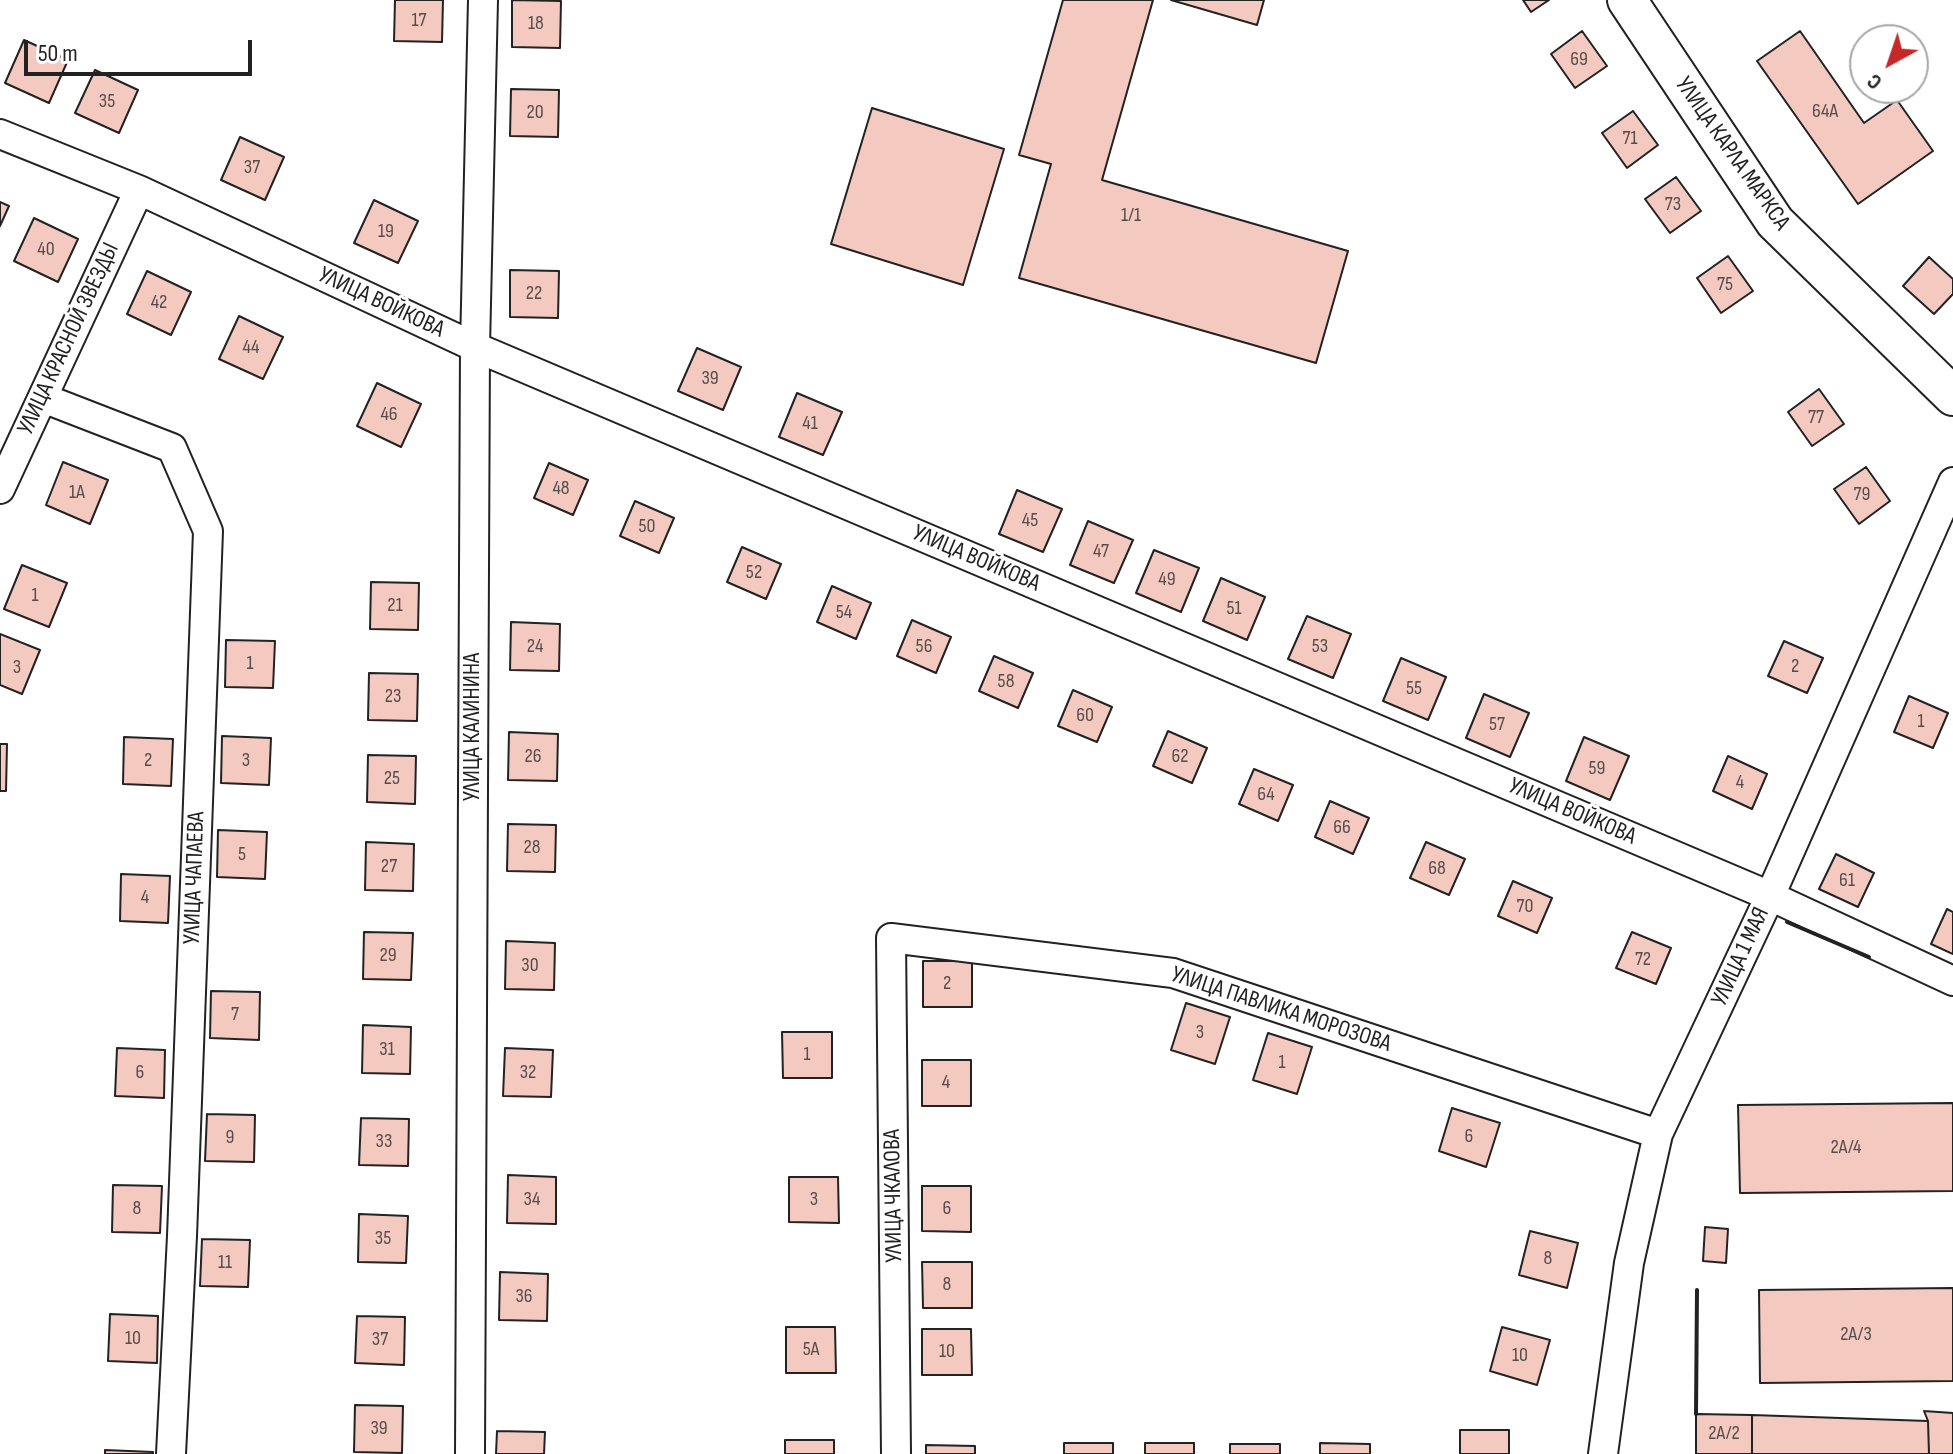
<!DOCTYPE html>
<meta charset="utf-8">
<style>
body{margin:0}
#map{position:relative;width:1953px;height:1454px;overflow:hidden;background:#fff;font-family:"Sofia Sans Condensed",sans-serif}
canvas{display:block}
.north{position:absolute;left:1849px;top:24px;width:80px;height:80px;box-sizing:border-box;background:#fff;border:2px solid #a7a7a7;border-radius:50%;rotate:220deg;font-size:22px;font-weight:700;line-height:32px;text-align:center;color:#222}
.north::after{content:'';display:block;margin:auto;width:28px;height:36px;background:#c62828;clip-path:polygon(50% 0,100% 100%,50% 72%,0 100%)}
.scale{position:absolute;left:24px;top:40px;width:228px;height:36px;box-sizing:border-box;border:4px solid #222;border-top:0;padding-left:10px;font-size:24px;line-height:28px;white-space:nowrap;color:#222;-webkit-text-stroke:6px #fff;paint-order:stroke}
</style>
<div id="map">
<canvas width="1953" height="1454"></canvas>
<div class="north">С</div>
<div class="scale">50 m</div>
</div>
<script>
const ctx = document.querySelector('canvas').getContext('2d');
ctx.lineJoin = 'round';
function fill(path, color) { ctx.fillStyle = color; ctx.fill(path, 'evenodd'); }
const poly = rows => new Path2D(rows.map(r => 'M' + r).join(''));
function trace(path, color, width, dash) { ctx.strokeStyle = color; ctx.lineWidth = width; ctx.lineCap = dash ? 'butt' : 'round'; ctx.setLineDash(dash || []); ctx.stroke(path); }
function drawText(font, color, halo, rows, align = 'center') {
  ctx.font = font + ' "Sofia Sans Condensed",sans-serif'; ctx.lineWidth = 6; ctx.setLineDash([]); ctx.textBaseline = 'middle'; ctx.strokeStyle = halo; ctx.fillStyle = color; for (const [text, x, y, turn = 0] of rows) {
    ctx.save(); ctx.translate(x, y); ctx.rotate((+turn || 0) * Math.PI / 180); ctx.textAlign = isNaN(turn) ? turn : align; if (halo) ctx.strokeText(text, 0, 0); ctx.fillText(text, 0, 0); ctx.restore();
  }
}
const building = poly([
 [395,0,443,0,442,42,394,41,395,0],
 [512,0,561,1,560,48,512,47,512,0],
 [1063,0,1153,0,1102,180,1348,251,1316,363,1019,278,1051,164,1019,155,1063,0],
 [1171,0,1264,0,1257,25,1171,0],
 [1523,0,1549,0,1531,12,1523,0],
 [1582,31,1607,66,1575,88,1551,54,1582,31],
 [1800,31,1864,123,1897,100,1933,151,1858,204,1757,61,1800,31],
 [24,40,68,60,49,103,5,83,24,40],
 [95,70,138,90,119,133,75,113,95,70],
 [511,89,559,90,558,137,510,136,511,89],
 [872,108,1004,149,963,285,831,244,872,108],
 [1633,111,1658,145,1627,168,1602,133,1633,111],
 [240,137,284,157,265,200,221,180,240,137],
 [1676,177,1701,211,1670,233,1645,199,1676,177],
 [374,200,418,221,398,263,354,243,374,200],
 [0,202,9,206,0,226,0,202],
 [34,218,78,239,58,282,14,261,34,218],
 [1728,256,1753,291,1721,313,1697,278,1728,256],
 [1929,257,1953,279,1953,294,1934,314,1903,286,1929,257],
 [510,270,559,271,558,318,510,317,510,270],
 [147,271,191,292,171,335,127,314,147,271],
 [239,316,283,337,263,379,219,359,239,316],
 [697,348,741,367,723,410,678,391,697,348],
 [377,383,421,404,401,447,357,426,377,383],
 [1819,389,1844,424,1812,446,1788,412,1819,389],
 [797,393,842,412,823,455,779,437,797,393],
 [63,462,108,480,90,524,46,505,63,462],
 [549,463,588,480,573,515,534,498,549,463],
 [1866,467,1890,501,1859,524,1834,489,1866,467],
 [1017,490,1062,509,1043,552,999,534,1017,490],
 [635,501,674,518,659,553,620,536,635,501],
 [1088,521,1133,540,1114,583,1070,565,1088,521],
 [742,547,781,564,766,599,727,582,742,547],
 [1154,550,1199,568,1181,612,1136,593,1154,550],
 [22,565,67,583,49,627,4,609,22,565],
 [1221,578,1265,597,1247,640,1203,621,1221,578],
 [371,582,419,583,418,630,370,629,371,582],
 [832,586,871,603,856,639,817,622,832,586],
 [1307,616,1351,634,1333,678,1288,659,1307,616],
 [912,620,951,637,936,673,897,656,912,620],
 [511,622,560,624,559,671,510,670,511,622],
 [0,634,40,650,22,694,0,685,0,634],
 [226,640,275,641,273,688,225,687,226,640],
 [1784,641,1823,658,1807,693,1768,676,1784,641],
 [994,656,1033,673,1018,708,979,691,994,656],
 [1401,658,1446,677,1428,720,1383,701,1401,658],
 [369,673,418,674,417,721,368,720,369,673],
 [1073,690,1112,707,1097,742,1058,726,1073,690],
 [1484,694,1529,713,1510,757,1466,738,1484,694],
 [1909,696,1948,713,1933,748,1894,732,1909,696],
 [1168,731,1207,748,1192,783,1153,766,1168,731],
 [509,732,558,734,557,781,508,780,509,732],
 [222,736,271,738,269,785,221,783,222,736],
 [124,737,173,739,171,786,123,784,124,737],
 [1584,737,1629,756,1610,800,1566,781,1584,737],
 [0,744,7,744,6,791,0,791,0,744],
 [368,755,416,756,415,804,367,802,368,755],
 [1728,756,1767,774,1752,809,1713,791,1728,756],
 [1254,769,1293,785,1278,821,1239,804,1254,769],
 [1330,801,1369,818,1353,854,1315,837,1330,801],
 [508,824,556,825,555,872,507,871,508,824],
 [218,830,267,832,265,879,217,877,218,830],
 [366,842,414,844,413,891,365,890,366,842],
 [1426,842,1465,859,1449,895,1410,878,1426,842],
 [1836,854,1874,873,1858,907,1819,889,1836,854],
 [121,874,170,876,168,923,120,921,121,874],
 [1513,881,1552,898,1537,933,1498,916,1513,881],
 [1947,909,1953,912,1953,954,1931,944,1947,909],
 [364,932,413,933,411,980,363,979,364,932],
 [1632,932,1671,948,1656,984,1616,968,1632,932],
 [506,941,555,943,554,990,505,989,506,941],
 [923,961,972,961,972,1007,923,1007,923,961],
 [211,991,260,992,259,1040,210,1038,211,991],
 [1186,1003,1230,1017,1215,1064,1171,1050,1186,1003],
 [363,1025,411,1027,410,1074,362,1073,363,1025],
 [782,1032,832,1032,832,1078,783,1078,782,1032],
 [1268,1033,1312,1047,1297,1094,1253,1080,1268,1033],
 [117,1048,165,1050,164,1098,115,1096,117,1048],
 [505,1048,553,1050,551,1097,503,1096,505,1048],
 [922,1060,971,1060,971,1106,922,1106,922,1060],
 [1953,1103,1953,1191,1740,1193,1738,1105,1953,1103],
 [1452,1108,1500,1123,1486,1167,1439,1151,1452,1108],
 [207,1114,255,1115,254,1162,205,1161,207,1114],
 [361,1118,409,1119,408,1166,359,1165,361,1118],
 [508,1175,556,1177,556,1224,507,1223,508,1175],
 [789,1177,838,1177,839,1223,789,1222,789,1177],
 [113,1185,162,1186,160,1233,112,1232,113,1185],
 [922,1186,971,1186,971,1232,922,1231,922,1186],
 [359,1214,408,1216,406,1263,358,1262,359,1214],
 [1705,1227,1728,1229,1726,1263,1703,1261,1705,1227],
 [1530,1231,1578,1243,1567,1288,1519,1275,1530,1231],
 [202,1239,250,1240,248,1287,200,1286,202,1239],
 [922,1262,972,1262,972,1308,923,1308,922,1262],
 [500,1272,548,1274,547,1321,499,1320,500,1272],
 [1953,1288,1953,1381,1760,1383,1759,1290,1953,1288],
 [110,1314,158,1316,157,1363,108,1361,110,1314],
 [357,1316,405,1317,404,1365,355,1363,357,1316],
 [786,1327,835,1327,836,1373,786,1373,786,1327],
 [1502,1327,1550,1340,1537,1385,1490,1371,1502,1327],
 [922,1329,971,1329,972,1375,922,1375,922,1329],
 [355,1405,403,1406,402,1453,354,1452,355,1405],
 [1924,1411,1953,1413,1953,1454,1929,1454,1928,1421,1924,1411],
 [1696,1414,1752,1415,1752,1454,1696,1454,1696,1414],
 [1752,1415,1928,1421,1929,1454,1752,1454,1752,1415],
 [1460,1430,1509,1430,1509,1454,1460,1454,1460,1430],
 [497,1431,545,1432,544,1454,496,1454,497,1431],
 [785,1440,834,1440,834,1454,785,1454,785,1440],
 [1064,1443,1113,1443,1113,1454,1064,1454,1064,1443],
 [1145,1443,1194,1443,1194,1454,1145,1454,1145,1443],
 [1320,1443,1370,1444,1370,1454,1320,1454,1320,1443],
 [1230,1444,1280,1444,1280,1454,1230,1454,1230,1444],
 [926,1445,975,1446,975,1454,926,1454,926,1445],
 [105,1450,153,1452,153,1454,105,1454,105,1450]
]);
fill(building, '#f3c9c0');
trace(building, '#222', 2);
const street = poly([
 [0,134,139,190,475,347,1770,896,1953,981],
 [43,398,172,448,208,531,182,1236,171,1454],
 [0,489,139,190],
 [470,1454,475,347,483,0],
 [896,1454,891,938,1173,973,1658,1134],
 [1603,1454,1629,1263,1658,1134,1770,896,1953,482]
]);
const secondary = poly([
 [1627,0,1775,222,1953,396]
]);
trace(street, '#222', 32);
trace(secondary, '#222', 42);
trace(street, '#fff', 28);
trace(secondary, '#fff', 38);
trace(poly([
 [1787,922,1869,957],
 [1696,1414,1697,1290]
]), '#222', 4);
drawText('20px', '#564c4a', null, [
 ["17",419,21],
 ["18",536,24],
 ["69",1579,60],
 ["35",107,102],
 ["64А",1825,112],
 ["20",535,113],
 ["71",1630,139],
 ["37",252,168],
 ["73",1673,205],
 ["1/1",1131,216],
 ["19",386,232],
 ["40",46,250],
 ["75",1725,285],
 ["22",534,294],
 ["42",159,303],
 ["44",251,348],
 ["39",710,379],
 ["46",389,415],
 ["77",1816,418],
 ["41",810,424],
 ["48",561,489],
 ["1А",77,493],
 ["79",1862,495],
 ["45",1030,521],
 ["50",647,527],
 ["47",1101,552],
 ["52",754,573],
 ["49",1167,580],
 ["1",35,596],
 ["21",395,606],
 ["51",1234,609],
 ["54",844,613],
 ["24",535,647],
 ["56",924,647],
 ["53",1320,647],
 ["1",250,664],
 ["2",1795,667],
 ["3",17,668],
 ["58",1006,682],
 ["55",1414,689],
 ["23",393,697],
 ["60",1085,716],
 ["1",1921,722],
 ["57",1497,725],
 ["26",533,757],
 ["62",1180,757],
 ["2",148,761],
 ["3",246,761],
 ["59",1597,769],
 ["25",392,779],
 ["4",1740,783],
 ["64",1266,795],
 ["66",1342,828],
 ["28",532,848],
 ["5",242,855],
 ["27",389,867],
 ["68",1437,869],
 ["61",1847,881],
 ["4",145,898],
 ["70",1525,907],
 ["29",388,956],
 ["72",1643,960],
 ["30",530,966],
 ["2",947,984],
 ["7",235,1015],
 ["3",1200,1033],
 ["31",387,1050],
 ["1",807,1055],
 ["1",1282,1063],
 ["6",140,1073],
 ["32",528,1073],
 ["4",946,1083],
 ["6",1469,1137],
 ["9",230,1138],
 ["33",384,1142],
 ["2А/4",1846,1148],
 ["34",532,1200],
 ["3",814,1200],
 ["8",137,1209],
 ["6",947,1209],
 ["35",383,1239],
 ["8",1548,1259],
 ["11",225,1263],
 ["8",947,1285],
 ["36",524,1297],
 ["2А/3",1856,1335],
 ["10",133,1339],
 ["37",380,1340],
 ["5А",811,1350],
 ["10",947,1352],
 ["10",1520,1356],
 ["39",379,1429],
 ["2А/2",1724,1434]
]);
drawText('24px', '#222', '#fff', [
 ["УЛИЦА КАРЛА МАРКСА",1732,154,55],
 ["УЛИЦА ВОЙКОВА",381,303,25],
 ["УЛИЦА КРАСНОЙ ЗВЕЗДЫ",69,339,-65],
 ["УЛИЦА ВОЙКОВА",976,559,23],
 ["УЛИЦА КАЛИНИНА",473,727,-90],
 ["УЛИЦА ВОЙКОВА",1572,812,23],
 ["УЛИЦА ЧАПАЕВА",195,878,-88],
 ["УЛИЦА 1 МАЯ",1741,957,-65],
 ["УЛИЦА ПАВЛИКА МОРОЗОВА",1281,1010,18],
 ["УЛИЦА ЧКАЛОВА",894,1196,-91]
]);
</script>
